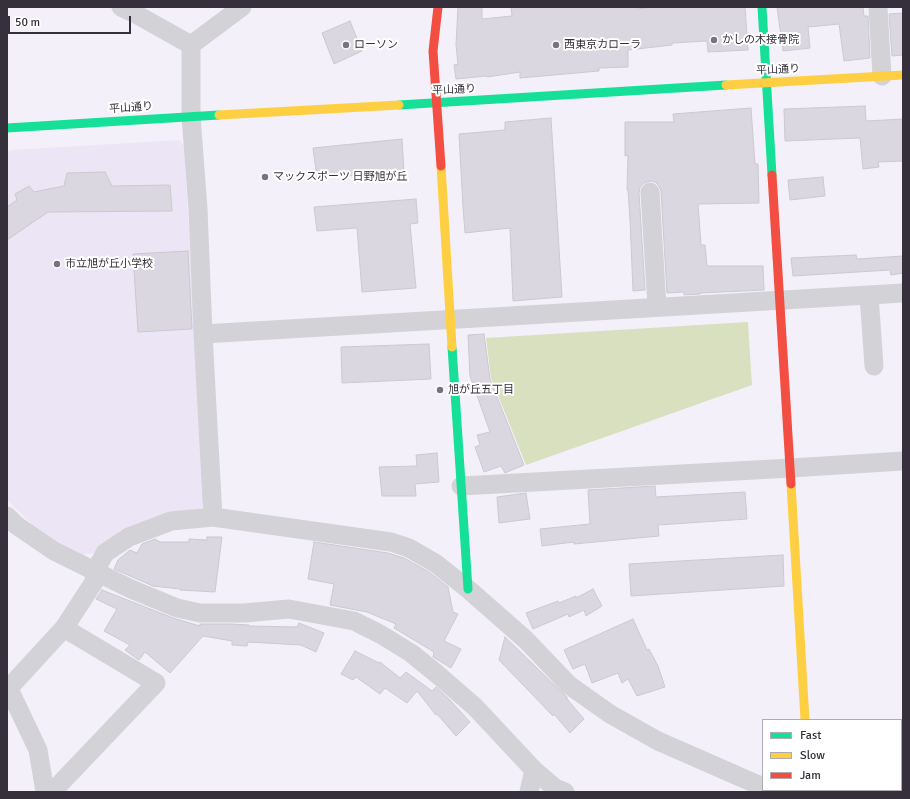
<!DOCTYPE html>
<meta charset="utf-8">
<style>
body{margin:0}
#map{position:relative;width:910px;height:799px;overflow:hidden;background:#f4f0fa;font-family:Signika,sans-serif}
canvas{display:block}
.frame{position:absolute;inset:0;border:8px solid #35303b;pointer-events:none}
.legend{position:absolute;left:762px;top:719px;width:140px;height:72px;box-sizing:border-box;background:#fff;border:1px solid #aeacb1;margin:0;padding:5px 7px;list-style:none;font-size:12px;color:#35303b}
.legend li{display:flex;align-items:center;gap:8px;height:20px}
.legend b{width:20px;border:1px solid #aeacb1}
.scale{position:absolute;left:8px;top:16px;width:123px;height:18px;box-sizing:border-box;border:2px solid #35303b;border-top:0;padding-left:5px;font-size:12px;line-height:14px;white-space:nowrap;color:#35303b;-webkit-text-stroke:3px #fff;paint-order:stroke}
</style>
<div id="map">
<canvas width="910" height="799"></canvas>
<div class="frame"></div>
<ul class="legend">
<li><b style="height:5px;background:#16e098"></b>Fast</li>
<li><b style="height:5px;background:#ffcf43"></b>Slow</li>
<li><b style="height:5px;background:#f24e42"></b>Jam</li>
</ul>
<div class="scale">50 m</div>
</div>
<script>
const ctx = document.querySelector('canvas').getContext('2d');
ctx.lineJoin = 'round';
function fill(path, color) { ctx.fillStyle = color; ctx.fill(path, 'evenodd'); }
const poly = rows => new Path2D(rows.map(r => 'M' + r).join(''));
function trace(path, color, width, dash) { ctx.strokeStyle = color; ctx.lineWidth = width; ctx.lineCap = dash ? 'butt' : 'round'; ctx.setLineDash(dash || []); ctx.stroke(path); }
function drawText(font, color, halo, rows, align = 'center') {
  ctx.font = font + ' Signika,"Noto Sans JP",sans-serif'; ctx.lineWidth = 4; ctx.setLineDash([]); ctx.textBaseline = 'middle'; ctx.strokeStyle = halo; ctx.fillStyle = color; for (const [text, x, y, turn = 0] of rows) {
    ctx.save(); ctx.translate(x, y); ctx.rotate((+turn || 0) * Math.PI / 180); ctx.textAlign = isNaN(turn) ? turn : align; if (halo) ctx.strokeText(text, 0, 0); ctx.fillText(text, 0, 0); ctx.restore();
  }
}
fill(poly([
 [179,140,184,145,205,504,198,510,95,553,79,555,49,541,7,500,7,152,12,150]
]), '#ece5f6');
fill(poly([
 [748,322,752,385,526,465,491,378,486,338],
 [903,732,903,792,808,792,808,790,901,790,901,733]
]), '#d8e0bf');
const building = poly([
 [458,7,482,7,482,19,512,16,511,7,638,7,638,9,652,7,745,7,748,50,708,52,707,41,672,43,672,45,628,50,628,67,599,68,599,71,520,78,520,72,487,77,486,76,456,79,454,65,458,64,456,45,458,7],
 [777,7,863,7,864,16,868,16,870,58,844,61,839,24,808,27,810,48,783,51,777,7],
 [903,13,903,55,892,56,889,14,903,13],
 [350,21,362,51,334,64,322,33,350,21],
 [865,106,866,121,903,119,903,161,878,162,879,167,863,169,860,138,785,141,784,109,865,106],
 [751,108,755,164,758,164,759,203,698,204,701,245,705,245,707,266,763,266,764,290,700,293,700,294,684,295,684,292,667,293,661,191,659,186,655,182,650,181,644,183,640,187,639,193,645,290,633,291,630,220,628,190,627,190,628,155,625,156,625,122,674,122,673,114,751,108],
 [551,118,562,297,513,301,510,228,465,233,463,207,459,134,505,130,505,122,551,118],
 [402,139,404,172,317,178,313,148,402,139],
 [105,172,112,186,170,185,172,211,48,212,7,240,7,207,17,200,15,194,29,186,34,192,64,186,67,173,105,172],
 [823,177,825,196,790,200,788,180,823,177],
 [416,199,418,223,410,224,416,288,362,292,357,228,317,231,314,207,416,199],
 [188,251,192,329,138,332,133,254,188,251],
 [856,255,857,259,903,256,903,273,891,275,890,270,793,276,791,258,856,255],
 [484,334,490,379,524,465,505,473,501,466,484,472,475,447,480,445,477,435,490,432,470,376,468,335,484,334],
 [429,344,431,379,342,383,341,347,429,344],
 [437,453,439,482,415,484,416,496,382,496,379,467,417,466,416,455,437,453],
 [655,486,656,497,745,492,747,519,658,525,659,536,574,544,574,542,542,546,540,529,590,524,588,490,655,486],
 [526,493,530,519,499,523,497,497,526,493],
 [207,537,222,537,215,592,180,590,180,589,153,586,114,569,118,560,130,550,137,553,142,544,155,539,160,542,189,542,189,539,207,540,207,537],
 [314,542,388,553,404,558,429,572,448,587,453,612,458,614,444,641,461,649,451,668,433,657,434,652,394,628,396,624,367,612,330,605,334,584,308,579,314,542],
 [783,555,784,586,631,596,629,564,783,555],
 [593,589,602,606,586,616,584,610,569,617,568,614,533,629,526,613,558,601,559,603,576,596,576,598,593,589],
 [102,590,173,618,200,626,200,624,231,624,249,625,249,626,297,627,299,623,324,633,316,652,301,645,248,642,247,646,232,645,232,641,203,636,170,673,145,652,139,660,136,658,125,650,130,645,104,631,117,609,96,599,102,590],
 [633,619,647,650,649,649,658,666,665,687,637,696,628,679,622,683,618,673,592,683,585,664,573,669,564,650,633,619],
 [505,637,567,697,567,699,584,719,570,733,554,714,553,716,499,660,505,637],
 [355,651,379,663,380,662,400,678,406,672,432,691,436,687,449,699,470,722,456,736,437,714,436,715,417,691,407,703,385,688,380,694,356,677,353,680,341,674,355,651]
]);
fill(building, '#dbd7e1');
trace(building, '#ccc8d1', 1);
trace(poly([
 [121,7,134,13,191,45,191,116,198,209,203,334,213,517],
 [878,7,882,76],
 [191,45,242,7],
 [650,192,657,307],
 [869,295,874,366],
 [203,334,903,293],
 [461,486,791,468,903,461],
 [7,516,16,525,54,551,131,589,177,608,200,613,244,613,289,609,354,621,380,634,411,653,437,674,475,707,534,770,555,788,565,792],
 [9,689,38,750,45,792],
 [7,690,64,628,94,582,95,571,105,553,129,537,171,521,213,517,391,542,409,548,435,563,468,589,526,640,569,685,610,714,658,741,763,787],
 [901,733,903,732],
 [48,792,54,790,156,683,64,628],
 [529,792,534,770]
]), '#d3d2d6', 19);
trace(poly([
 [762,7,772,175],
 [399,105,726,85],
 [7,128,219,115],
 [452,347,468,589],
 [808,790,808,792]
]), '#16e098', 9);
trace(poly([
 [726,85,903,75],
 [219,115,399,105],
 [441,166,452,347],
 [791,484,805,720]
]), '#ffcf43', 9);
trace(poly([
 [438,7,433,51,441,166],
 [772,175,791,484]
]), '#f24e42', 9);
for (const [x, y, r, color] of [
 [714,40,4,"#78737e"],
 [346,45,4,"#78737e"],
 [556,45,4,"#78737e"],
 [265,177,4,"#78737e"],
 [57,264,4,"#78737e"],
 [440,390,4,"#78737e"]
]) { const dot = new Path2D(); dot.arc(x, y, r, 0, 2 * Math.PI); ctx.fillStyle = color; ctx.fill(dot); trace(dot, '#fff', 1.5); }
drawText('11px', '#35303b', '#fff', [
 ["かしの木接骨院",722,40],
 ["ローソン",354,45],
 ["西東京カローラ",564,45],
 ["マックスポーツ 日野旭が丘",273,177],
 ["市立旭が丘小学校",65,264],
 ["旭が丘五丁目",448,390]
], 'left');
drawText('11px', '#35303b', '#fff', [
 ["平山通り",778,70,-3],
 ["平山通り",454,90,-3],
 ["平山通り",131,108,-4]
]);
</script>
